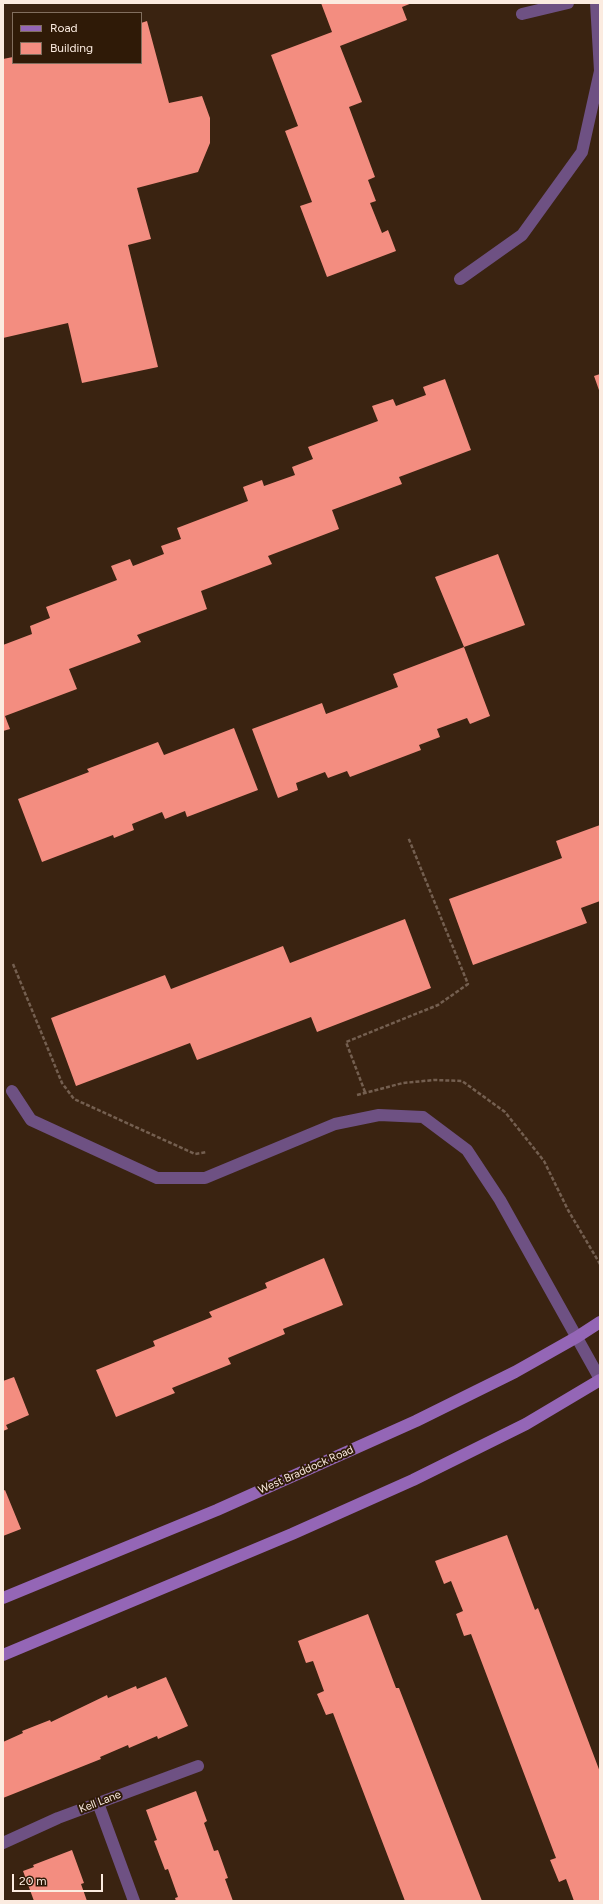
<!DOCTYPE html>
<style>
body{margin:0}
#map{position:relative;width:603px;height:1904px;overflow:hidden;background:#3a2311;font-family:Figtree,sans-serif}
canvas{display:block}
.frame{position:absolute;inset:0;border:4px solid #fbebe0;pointer-events:none}
.legend{position:absolute;left:12px;top:12px;width:130px;height:52px;box-sizing:border-box;background:#2f1a07;border:1px solid #816e5e;margin:0;padding:5px 7px;list-style:none;font-size:12px;color:#fbebe0}
.legend li{display:flex;align-items:center;gap:8px;height:20px}
.legend b{width:20px;border:1px solid #816e5e}
.scale{position:absolute;left:12px;top:1874px;width:91px;height:18px;box-sizing:border-box;border:2px solid #fbebe0;border-top:0;padding-left:5px;font-size:12px;line-height:14px;white-space:nowrap;color:#fbebe0;-webkit-text-stroke:3px #2f1a07;paint-order:stroke}
</style>
<div id="map">
<canvas width="603" height="1904"></canvas>
<div class="frame"></div>
<ul class="legend">
<li><b style="height:5px;background:#9466b6"></b>Road</li>
<li><b style="height:11px;background:#f38d80"></b>Building</li>
</ul>
<div class="scale">20 m</div>
</div>
<script>
const ctx = document.querySelector('canvas').getContext('2d');
ctx.lineJoin = 'round';
function fill(path, color) { ctx.fillStyle = color; ctx.fill(path, 'evenodd'); }
const poly = rows => new Path2D(rows.map(r => 'M' + r).join(''));
function trace(path, color, width, dash) { ctx.strokeStyle = color; ctx.lineWidth = width; ctx.lineCap = dash ? 'butt' : 'round'; ctx.setLineDash(dash || []); ctx.stroke(path); }
function drawText(font, color, halo, rows, align = 'center') {
  ctx.font = font + ' Figtree,sans-serif'; ctx.lineWidth = 4; ctx.setLineDash([]); ctx.textBaseline = 'middle'; ctx.strokeStyle = halo; ctx.fillStyle = color; for (const [text, x, y, turn = 0] of rows) {
    ctx.save(); ctx.translate(x, y); ctx.rotate((+turn || 0) * Math.PI / 180); ctx.textAlign = isNaN(turn) ? turn : align; if (halo) ctx.strokeText(text, 0, 0); ctx.fillText(text, 0, 0); ctx.restore();
  }
}
fill(poly([
 [321,3,412,3,402,7,407,20,340,46,362,102,349,107,375,177,368,180,376,201,370,203,382,233,388,230,396,251,327,277,300,206,312,202,285,131,298,126,271,55,332,32],
 [147,21,169,103,202,96,210,118,210,143,198,172,137,188,151,239,128,245,158,367,82,383,68,323,3,338,3,59,13,57,13,63,141,63,141,23],
 [600,374,600,393,594,376],
 [445,379,471,450,399,477,402,484,332,510,339,529,268,556,272,564,201,591,207,609,137,635,141,642,69,669,77,689,5,716,10,729,3,731,3,645,32,634,30,626,50,618,46,607,117,580,111,566,130,559,133,566,164,554,161,546,181,539,177,528,248,501,243,487,262,480,264,486,295,475,292,467,313,459,308,447,378,421,372,406,393,399,396,406,426,395,423,387],
 [498,554,525,625,464,647,435,577],
 [464,647,490,716,470,724,467,718,437,729,440,737,419,745,421,750,350,777,347,771,328,778,325,772,296,783,298,790,278,798,252,729,322,703,326,714,398,687,393,674],
 [234,728,258,790,187,817,185,811,165,819,162,812,132,824,134,830,114,838,113,835,42,862,18,799,89,772,87,769,158,742,164,755],
 [600,825,600,901,581,908,587,923,473,965,449,899,562,858,556,841],
 [405,919,431,988,317,1032,311,1017,197,1060,190,1043,76,1086,51,1018,165,975,171,989,283,946,290,963],
 [324,1258,343,1305,283,1329,285,1334,228,1358,231,1364,172,1388,175,1393,116,1417,96,1370,155,1346,153,1341,212,1317,209,1312,267,1288,265,1283],
 [14,1377,29,1415,6,1425,8,1429,3,1431,3,1381],
 [5,1490,21,1529,3,1536,3,1491],
 [507,1535,535,1610,538,1608,600,1772,600,1901,574,1901,566,1879,559,1882,550,1860,556,1858,471,1634,464,1636,456,1614,463,1611,451,1581,444,1584,435,1561],
 [368,1614,396,1688,399,1688,482,1901,405,1901,333,1713,326,1715,317,1694,324,1691,313,1661,306,1663,298,1641],
 [166,1677,188,1726,158,1739,157,1736,129,1748,128,1745,100,1757,101,1759,3,1798,3,1742,23,1733,22,1731,50,1720,51,1722,107,1695,108,1698,136,1686,137,1689],
 [196,1791,207,1821,204,1823,214,1851,218,1850,228,1878,225,1879,233,1901,176,1901,175,1898,178,1897,168,1869,165,1870,154,1841,157,1840,146,1810],
 [72,1850,84,1883,81,1884,87,1901,34,1901,23,1871,34,1867,33,1865]
]), '#f38d80');
trace(poly([
 [13,964,62,1083,74,1099,195,1154,207,1152],
 [365,1092,346,1042,438,1005,468,984,408,837],
 [357,1095,403,1083,434,1080,462,1081,505,1112,544,1161,568,1210,600,1264]
]), '#745f50', 2.5, [4, 2]);
trace(poly([
 [522,14,568,3],
 [460,279,522,235,582,152,600,71,596,3],
 [12,1091,31,1120,157,1178,205,1178,335,1124,379,1115,423,1117,467,1150,500,1200,600,1379]
]), '#6e5183', 12);
trace(poly([
 [98,1803,134,1901],
 [3,1843,58,1818,198,1766]
]), '#6e5183', 12);
trace(poly([
 [3,1598,217,1510,416,1421,515,1372,577,1337,600,1322],
 [3,1655,292,1534,413,1480,526,1424,600,1380]
]), '#9466b6', 12);
drawText('11px', '#fbebe0', '#2f1a07', [
 ["West Braddock Road",306,1470,-24],
 ["Kell Lane",100,1802,-21]
]);
</script>
